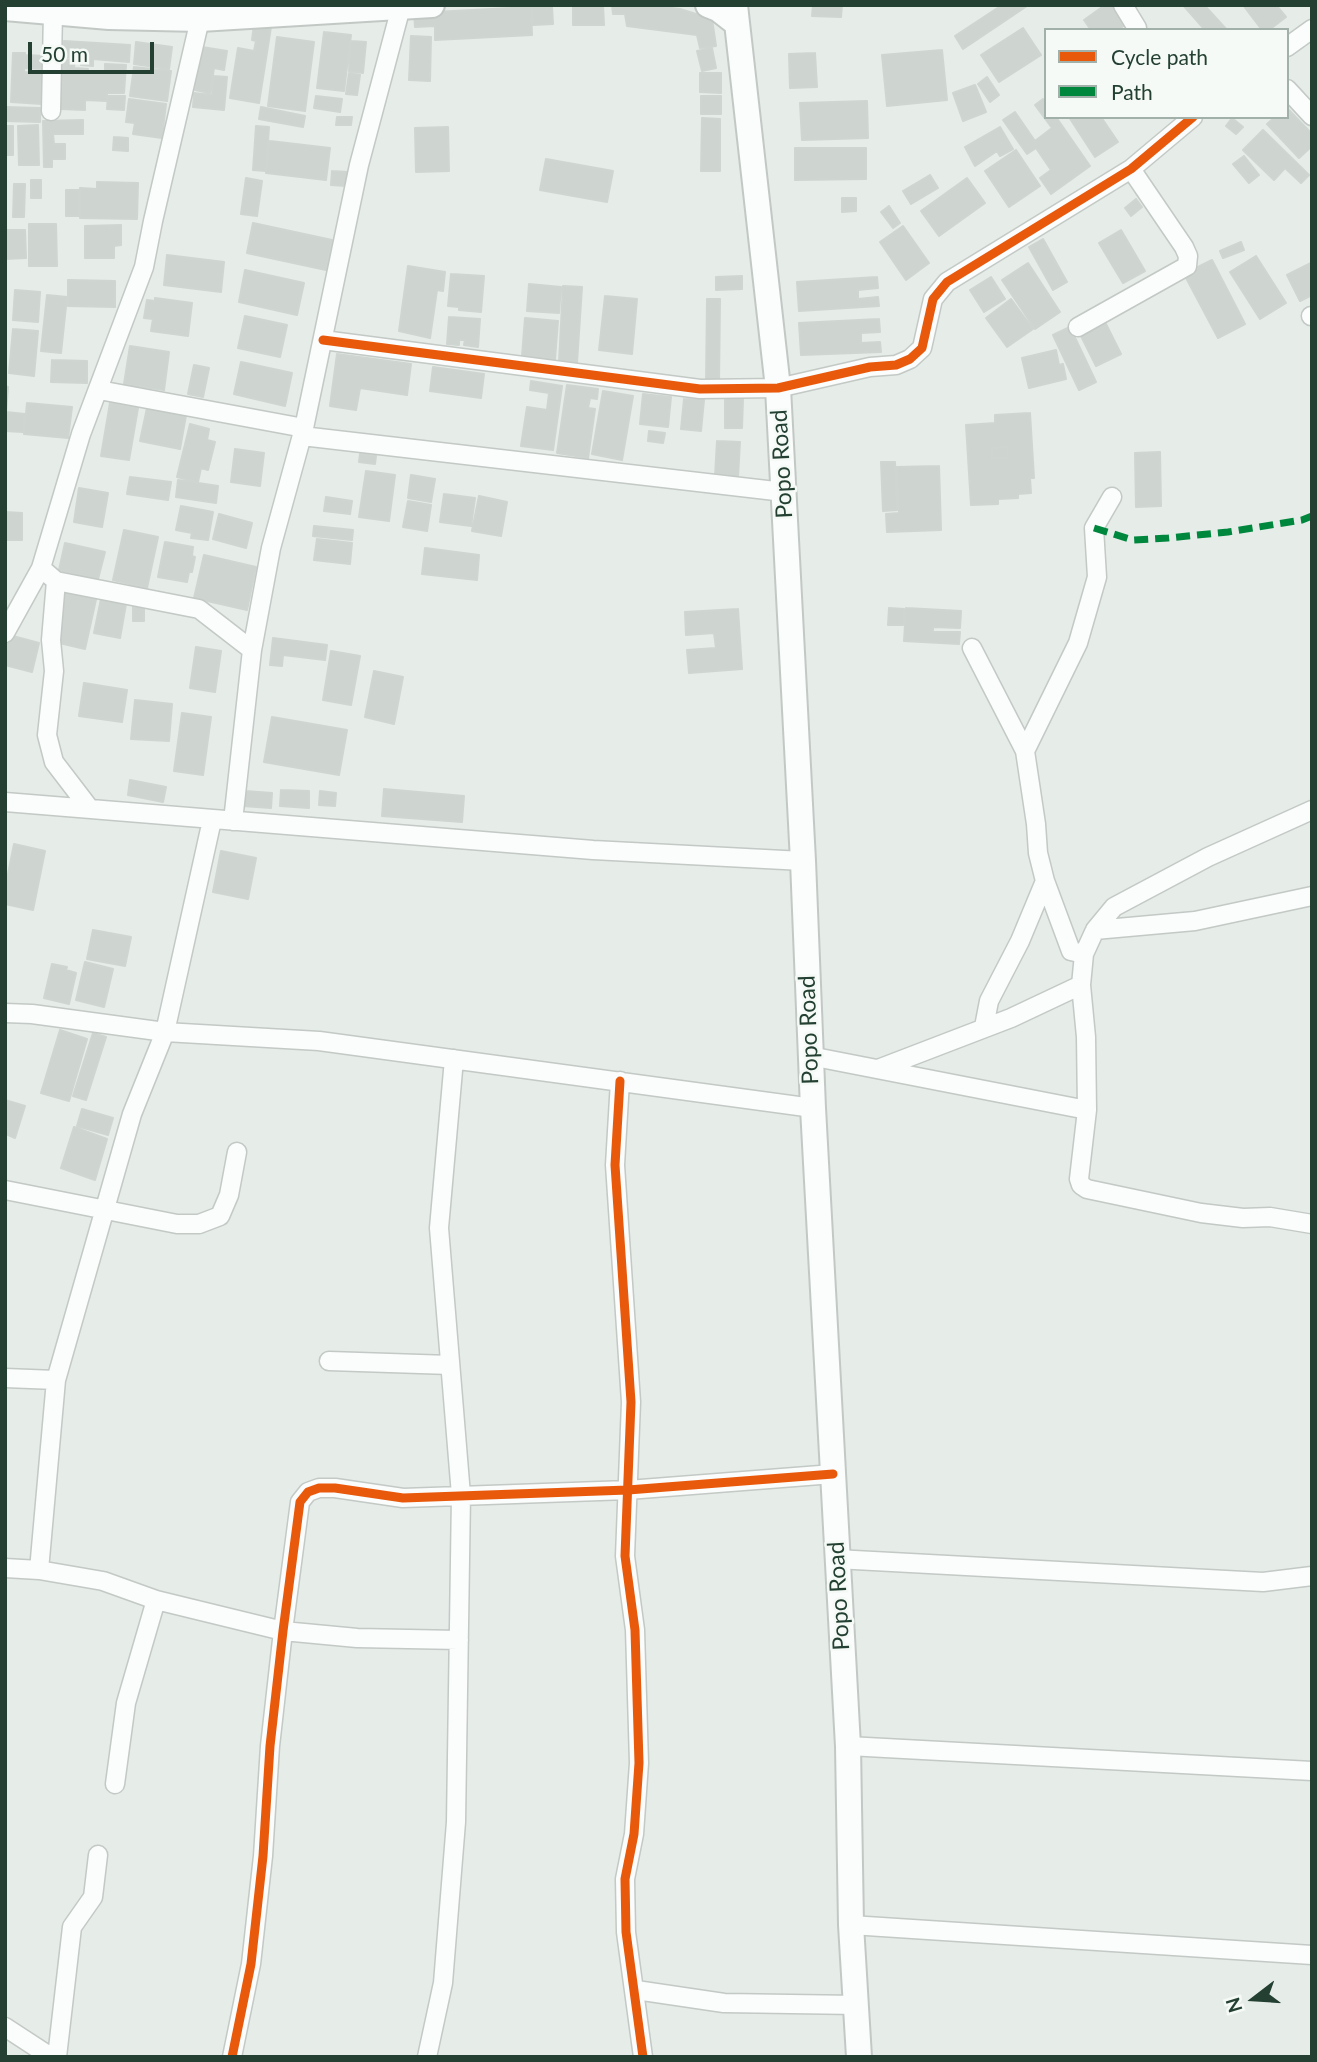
<!DOCTYPE html>
<style>
body{margin:0}
#map{position:relative;width:1317px;height:2062px;overflow:hidden;background:#e6ece8;font-family:Lato,sans-serif}
canvas{display:block}
.frame{position:absolute;inset:0;border:7px solid #234032;pointer-events:none}
.legend{position:absolute;left:1044px;top:28px;width:245px;height:91px;box-sizing:border-box;background:#f5faf6;border:2px solid #a1b0a8;margin:0;padding:9px 12px;list-style:none;font-size:21px;color:#234032}
.legend li{display:flex;align-items:center;gap:14px;height:35px}
.legend b{width:35px;border:2px solid #a1b0a8}
.north{position:absolute;left:1219px;top:1964px;width:70px;height:70px;-webkit-text-stroke:5px #f5faf6;paint-order:stroke;rotate:253deg;font-size:19px;font-weight:700;line-height:28px;text-align:center;color:#234032}
.north::after{content:'';display:block;margin:auto;width:24px;height:32px;background:#234032;clip-path:polygon(50% 0,100% 100%,50% 72%,0 100%)}
.scale{position:absolute;left:28px;top:42px;width:126px;height:32px;box-sizing:border-box;border:4px solid #234032;border-top:0;padding-left:9px;font-size:21px;line-height:24px;white-space:nowrap;color:#234032;-webkit-text-stroke:5px #f5faf6;paint-order:stroke}
</style>
<div id="map">
<canvas width="1317" height="2062"></canvas>
<div class="frame"></div>
<ul class="legend">
<li><b style="height:9px;background:#e8590c"></b>Cycle path</li>
<li><b style="height:9px;background:#00873e"></b>Path</li>
</ul>
<div class="north">N</div>
<div class="scale">50 m</div>
</div>
<script>
const ctx = document.querySelector('canvas').getContext('2d');
ctx.lineJoin = 'round';
function fill(path, color) { ctx.fillStyle = color; ctx.fill(path, 'evenodd'); }
const poly = rows => new Path2D(rows.map(r => 'M' + r).join(''));
function trace(path, color, width, dash) { ctx.strokeStyle = color; ctx.lineWidth = width; ctx.lineCap = dash ? 'butt' : 'round'; ctx.setLineDash(dash || []); ctx.stroke(path); }
function drawText(font, color, halo, rows, align = 'center') {
  ctx.font = font + ' Lato,sans-serif'; ctx.lineWidth = 5; ctx.setLineDash([]); ctx.textBaseline = 'middle'; ctx.strokeStyle = halo; ctx.fillStyle = color; for (const [text, x, y, turn = 0] of rows) {
    ctx.save(); ctx.translate(x, y); ctx.rotate((+turn || 0) * Math.PI / 180); ctx.textAlign = isNaN(turn) ? turn : align; if (halo) ctx.strokeText(text, 0, 0); ctx.fillText(text, 0, 0); ctx.restore();
  }
}
const building = poly([
 [573,5,603,5,604,25,573,25,573,5],
 [612,5,648,5,680,9,712,19,716,46,700,48,697,35,627,26,625,14,613,14,612,5],
 [813,5,842,5,841,17,812,16,813,5],
 [1002,5,1027,6,963,49,955,36,1002,5],
 [1105,5,1113,5,1126,24,1118,30,1091,30,1084,20,1105,5],
 [1183,5,1208,5,1206,7,1227,30,1205,30,1183,5],
 [1243,5,1276,5,1286,17,1269,30,1262,30,1243,5],
 [531,7,532,35,435,40,435,26,415,27,414,13,531,7],
 [552,7,553,24,533,25,532,8,552,7],
 [254,24,271,27,259,103,230,98,238,48,254,51,256,41,252,40,254,24],
 [1023,28,1041,55,999,82,981,55,1023,28],
 [324,32,351,35,344,91,317,88,324,32],
 [411,36,431,37,430,81,409,80,411,36],
 [277,37,314,42,305,111,268,106,277,37],
 [64,41,130,45,129,62,93,59,93,66,81,65,81,58,63,57,64,41],
 [351,41,366,42,363,73,349,71,351,41],
 [136,42,172,47,169,69,134,64,136,42],
 [202,47,227,51,224,70,214,68,210,93,195,90,202,47],
 [712,48,716,68,702,71,697,51,712,48],
 [942,50,947,100,887,106,882,55,942,50],
 [13,53,25,53,24,72,43,73,42,104,11,102,13,53],
 [815,53,817,87,790,88,789,54,815,53],
 [25,55,45,56,44,69,24,68,25,55],
 [60,59,75,60,74,68,88,69,87,72,63,70,63,66,60,65,60,59],
 [105,64,126,65,124,93,107,93,107,101,85,100,85,110,61,109,63,73,105,75,105,64],
 [134,67,171,71,167,101,130,96,134,67],
 [349,73,360,75,357,95,346,94,349,73],
 [700,73,721,73,721,93,700,92,700,73],
 [214,76,227,77,224,110,193,107,194,93,212,95,214,76],
 [987,77,999,95,990,102,978,84,987,77],
 [975,85,986,112,963,121,953,93,975,85],
 [108,96,125,96,124,110,107,109,108,96],
 [316,96,342,99,340,112,314,108,316,96],
 [701,96,721,96,721,114,701,114,701,96],
 [129,99,166,104,162,138,133,134,135,123,126,122,129,99],
 [1043,99,1046,103,1046,117,1056,117,1090,166,1051,194,1040,178,1051,170,1036,148,1027,154,1003,120,1015,112,1035,141,1052,128,1035,105,1043,99],
 [867,101,868,138,802,140,800,103,867,101],
 [5,107,40,108,40,122,5,121,5,107],
 [261,107,305,116,303,127,259,119,261,107],
 [1287,108,1312,134,1312,146,1299,158,1267,124,1275,117,1287,117,1287,108],
 [337,117,352,117,351,125,336,125,337,117],
 [1069,117,1101,117,1118,142,1095,157,1069,117],
 [702,118,720,119,720,171,701,171,702,118],
 [1232,118,1243,127,1236,134,1226,126,1232,118],
 [83,120,83,134,53,134,54,144,65,144,65,159,52,159,52,167,44,167,43,121,83,120],
 [38,125,39,165,19,165,18,126,38,125],
 [5,126,13,126,13,155,5,155,5,126],
 [256,126,269,127,266,171,253,170,256,126],
 [448,127,449,171,416,172,415,128,448,127],
 [1000,127,1013,149,1000,156,997,151,975,166,965,147,1000,127],
 [1263,130,1309,175,1301,183,1285,168,1274,180,1243,150,1263,130],
 [114,137,128,138,128,151,113,150,114,137],
 [270,141,330,148,326,180,266,173,270,141],
 [795,148,866,148,866,179,795,180,795,148],
 [1016,150,1040,186,1009,207,985,171,1016,150],
 [1244,156,1259,175,1249,183,1233,164,1244,156],
 [546,159,613,171,607,202,540,190,546,159],
 [332,171,348,172,346,186,331,185,332,171],
 [930,175,938,188,911,204,903,191,930,175],
 [246,178,262,181,257,216,241,214,246,178],
 [967,178,985,203,939,236,921,211,967,178],
 [31,180,41,180,41,198,31,198,31,180],
 [97,182,138,183,137,219,80,218,80,188,97,189,97,182],
 [14,184,25,184,24,217,13,217,14,184],
 [66,190,79,190,79,216,66,216,66,190],
 [842,198,856,198,856,211,842,212,842,198],
 [1136,199,1142,207,1131,216,1125,208,1136,199],
 [889,206,900,223,893,228,881,212,889,206],
 [253,223,332,240,326,270,247,253,253,223],
 [29,224,56,224,57,266,29,266,29,224],
 [121,225,121,245,114,246,114,258,85,258,85,226,121,225],
 [903,226,929,263,906,280,880,242,903,226],
 [5,230,25,230,26,258,5,259,5,230],
 [1121,230,1145,271,1123,283,1099,243,1121,230],
 [1043,239,1067,282,1053,290,1029,247,1043,239],
 [1241,242,1244,250,1223,258,1220,251,1241,242],
 [167,255,224,262,221,292,164,285,167,255],
 [1256,256,1286,303,1260,319,1230,272,1256,256],
 [1212,260,1245,324,1218,338,1184,274,1212,260],
 [1028,263,1060,312,1035,329,1002,280,1028,263],
 [1311,263,1312,295,1300,301,1287,275,1311,263],
 [408,266,445,272,443,291,437,290,430,338,399,331,408,266],
 [245,270,304,283,297,315,239,302,245,270],
 [451,274,484,276,481,312,459,310,459,307,448,306,451,274],
 [742,276,742,289,716,290,716,277,742,276],
 [877,277,878,288,858,290,858,299,878,297,879,306,799,311,797,282,877,277],
 [991,277,1005,299,984,312,970,290,991,277],
 [68,280,115,281,115,307,68,306,68,280],
 [529,284,561,287,559,313,527,311,529,284],
 [563,286,582,287,577,363,559,362,563,286],
 [15,290,40,292,38,322,13,320,15,290],
 [47,295,67,297,61,353,41,351,47,295],
 [605,296,637,299,632,354,599,350,605,296],
 [155,298,192,303,188,336,151,331,153,319,144,318,147,300,155,301,155,298],
 [707,299,720,299,719,383,706,383,707,299],
 [1011,299,1033,329,1007,347,986,318,1011,299],
 [245,316,287,325,280,357,238,348,245,316],
 [449,317,480,319,478,347,464,345,465,340,459,340,459,345,447,344,449,317],
 [525,318,558,321,555,359,522,356,525,318],
 [879,319,880,332,861,333,861,343,880,342,881,352,801,355,799,323,879,319],
 [1105,322,1121,354,1096,366,1080,334,1105,322],
 [1070,327,1096,382,1079,390,1053,335,1070,327],
 [13,329,38,331,34,376,9,373,13,329],
 [130,346,169,352,164,390,124,384,130,346],
 [1056,350,1059,365,1063,364,1066,379,1029,388,1022,358,1056,350],
 [337,354,411,364,407,395,360,388,356,410,330,406,337,354],
 [52,360,87,361,87,383,51,382,52,360],
 [241,362,292,373,285,406,234,394,241,362],
 [194,365,209,368,203,397,188,394,194,365],
 [433,367,484,374,481,398,430,391,433,367],
 [531,381,562,386,553,450,521,446,527,407,547,410,549,393,530,390,531,381],
 [567,385,598,389,597,399,590,398,588,408,595,409,588,458,557,453,567,385],
 [5,386,8,387,6,412,25,414,23,432,5,431,5,386],
 [603,391,633,396,622,460,592,454,603,391],
 [643,394,671,397,668,427,640,424,643,394],
 [725,398,743,399,742,428,725,428,725,398],
 [684,399,704,400,701,431,681,429,684,399],
 [27,403,72,407,68,438,24,434,27,403],
 [110,403,138,408,129,460,101,456,110,403],
 [147,408,186,415,180,449,140,441,147,408],
 [1030,413,1034,478,1030,478,1031,493,1018,494,1018,498,998,499,998,504,971,505,966,425,995,423,995,415,1030,413],
 [1007,447,1008,458,992,458,992,448,1007,447],
 [190,424,209,429,207,440,215,442,208,470,201,468,198,482,177,477,190,424],
 [649,431,665,433,663,443,648,441,649,431],
 [717,441,740,442,738,477,715,476,717,441],
 [1007,447,1008,458,992,458,992,448,1007,447],
 [235,449,264,453,260,486,231,482,235,449],
 [1160,452,1161,506,1136,507,1135,453,1160,452],
 [360,454,376,456,375,464,359,462,360,454],
 [881,462,895,462,897,510,883,511,881,462],
 [939,466,941,530,887,532,886,514,899,513,897,467,939,466],
 [366,471,395,475,389,521,359,517,366,471],
 [411,475,435,479,431,502,408,498,411,475],
 [130,477,171,482,168,500,127,494,130,477],
 [178,480,218,486,216,503,176,497,178,480],
 [79,488,108,493,102,527,74,522,79,488],
 [444,494,475,498,471,526,440,522,444,494],
 [479,496,507,502,501,536,472,531,479,496],
 [326,497,352,501,350,514,324,511,326,497],
 [408,501,431,505,427,531,403,527,408,501],
 [181,506,213,512,208,540,191,538,192,533,176,530,181,506],
 [5,512,22,513,22,540,5,540,5,512],
 [219,514,252,523,246,548,213,539,219,514],
 [314,526,353,530,352,540,313,536,314,526],
 [124,530,158,537,147,588,113,580,124,530],
 [317,539,352,543,350,564,314,560,317,539],
 [165,542,193,547,192,556,195,557,192,572,189,572,187,582,158,577,165,542],
 [65,543,105,552,98,579,59,570,65,543],
 [425,548,479,555,477,580,422,574,425,548],
 [204,555,256,567,247,610,194,598,204,555],
 [67,589,97,595,85,649,55,642,67,589],
 [101,599,126,604,120,638,94,633,101,599],
 [133,605,144,605,144,621,133,621,133,605],
 [889,608,904,609,903,625,888,625,889,608],
 [906,608,961,611,960,628,933,627,933,632,960,632,959,644,904,641,906,608],
 [738,609,742,669,689,673,687,650,716,648,714,633,686,635,685,612,738,609],
 [9,635,39,643,32,672,5,665,5,649,9,635],
 [273,638,327,645,325,660,283,655,282,666,270,665,273,638],
 [196,647,221,651,215,692,190,688,196,647],
 [331,651,360,656,351,705,323,700,331,651],
 [374,671,403,677,394,724,365,717,374,671],
 [84,683,127,690,122,722,79,716,84,683],
 [135,700,172,704,169,741,131,739,135,700],
 [182,713,211,717,203,775,174,771,182,713],
 [272,717,347,730,339,775,264,762,272,717],
 [130,780,166,787,163,802,128,795,130,780],
 [384,789,464,796,462,822,382,816,384,789],
 [281,790,309,791,309,808,280,806,281,790],
 [245,791,272,793,271,808,243,806,245,791],
 [320,791,336,793,335,806,319,805,320,791],
 [14,844,45,851,33,910,5,904,5,889,14,844],
 [221,851,256,858,248,899,213,892,221,851],
 [93,930,131,937,125,966,87,959,93,930],
 [85,962,113,969,104,1007,76,1000,85,962],
 [52,964,67,967,66,970,76,973,69,1004,44,998,52,964],
 [60,1030,87,1039,69,1101,41,1093,60,1030],
 [93,1033,106,1037,86,1100,73,1096,93,1033],
 [5,1100,25,1106,15,1138,6,1134,8,1128,5,1127,5,1100],
 [82,1109,113,1118,108,1135,77,1126,82,1109],
 [74,1127,107,1139,95,1180,61,1168,74,1127]
]);
fill(building, '#ced5d1');
trace(building, '#cfd5d1', 2);
const minor = poly([
 [1123,5,1137,28],
 [1287,47,1312,29],
 [1287,89,1312,116],
 [51,111,53,12],
 [1311,316,1312,316],
 [1078,327,1187,266,1188,256,1184,247,1131,169],
 [323,340,700,389,778,388,870,367,896,365,910,359,922,348,933,299,947,282,1131,169,1193,117],
 [99,390,304,428],
 [302,436,784,492],
 [41,568,56,581,51,640,54,671,47,735,54,762,90,809],
 [56,581,199,609,252,650],
 [5,633,41,568,81,434,144,267,153,221,200,19],
 [972,648,1025,751,1036,824,1038,853,1045,881,1071,951,1084,954],
 [1025,751,1078,643,1097,577,1094,528,1112,497],
 [5,802,593,850,803,861],
 [1312,810,1208,857,1114,907,1095,930,1084,954,1081,985,1086,1037,1087,1110,1079,1179,1081,1185,1087,1189,1201,1213,1243,1218,1270,1217,1312,1224],
 [233,821,252,650,271,548,304,428,359,165,401,7],
 [1095,930,1195,921,1312,896],
 [5,1013,32,1014,165,1032,319,1041,813,1108],
 [984,1027,989,1001,1020,941,1045,881],
 [810,1056,1087,1110],
 [878,1069,1011,1018,1081,985],
 [620,1081,615,1165,631,1402,625,1556,635,1630,639,1763,634,1834,625,1879,626,1932,643,2057],
 [5,1190,177,1224,199,1224,220,1216,229,1195,237,1152],
 [329,1361,450,1365],
 [5,1378,56,1380],
 [836,1559,1263,1582,1312,1576],
 [5,1568,39,1570,103,1581,156,1600,283,1631,357,1638,459,1640],
 [39,1570,56,1380,132,1114,165,1032,212,820],
 [848,1746,1312,1771],
 [115,1784,126,1703,156,1600],
 [851,1925,1312,1955],
 [636,1990,724,2003,857,2005],
 [5,2027,51,2057],
 [57,2057,72,1927,93,1897,98,1855],
 [232,2057,251,1964,263,1856,270,1746,283,1631,300,1502,308,1492,319,1488,335,1488,403,1498,628,1490,833,1474],
 [427,2057,443,1983,456,1822,461,1495,439,1228,454,1059]
]);
const secondary = poly([
 [708,5,718,9,736,23],
 [735,5,778,388,803,861,813,1108,848,1746,851,1925,859,2057],
 [5,8,109,17,200,19,432,5]
]);
trace(minor, '#c3c9c5', 21);
trace(secondary, '#c2c9c5', 28);
trace(minor, '#fbfcfc', 18);
trace(secondary, '#fbfcfc', 24);
trace(poly([
 [1094,528,1133,540,1168,538,1228,532,1302,520,1312,516]
]), '#00873e', 7, [14, 7]);
trace(poly([
 [323,340,700,389,778,388,870,367,896,365,910,359,922,348,933,299,947,282,1131,169,1193,117],
 [620,1081,615,1165,631,1402,625,1556,635,1630,639,1763,634,1834,625,1879,626,1932,643,2057],
 [232,2057,251,1964,263,1856,270,1746,283,1631,300,1502,308,1492,319,1488,335,1488,403,1498,628,1490,833,1474]
]), '#e8590c', 9);
drawText('23px', '#234032', '#f5faf6', [
 ["Popo Road",782,464,-93],
 ["Popo Road",809,1030,-92],
 ["Popo Road",839,1596,-93]
]);
</script>
